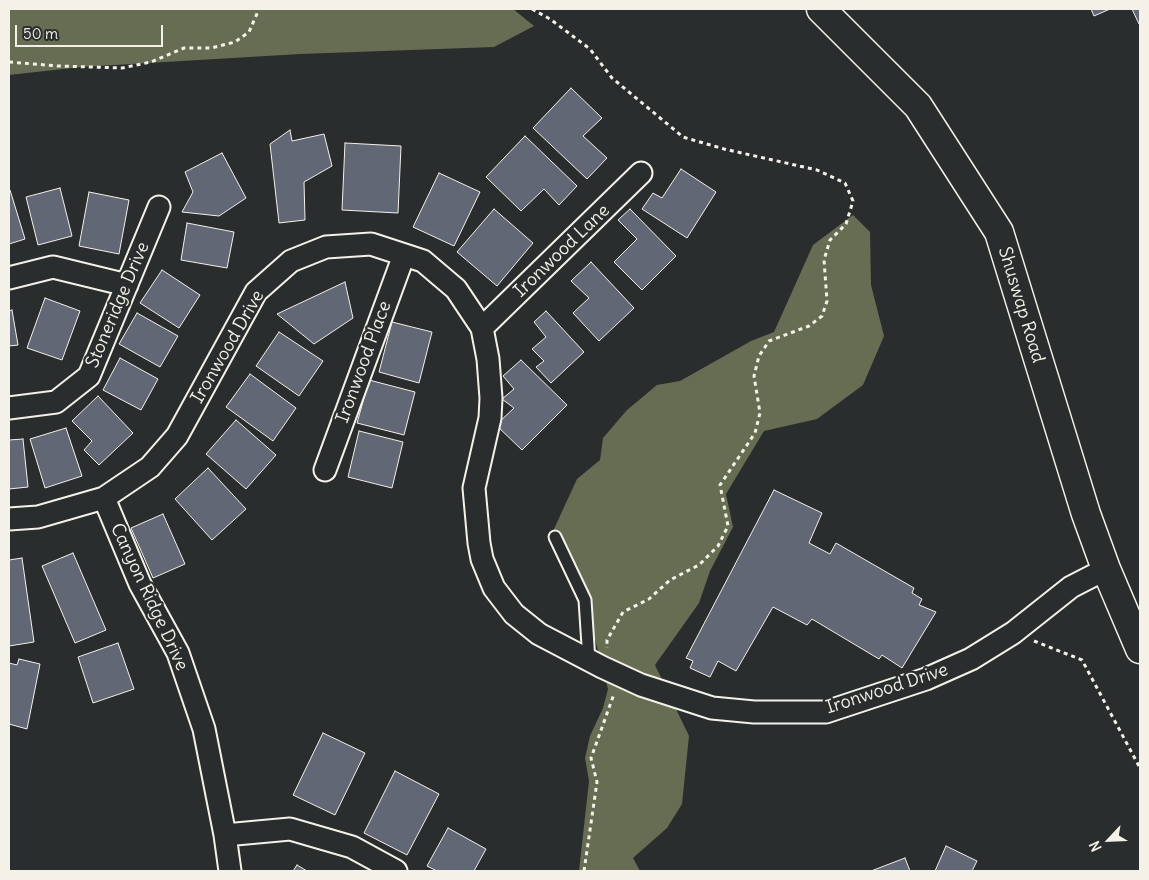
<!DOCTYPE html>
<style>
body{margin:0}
#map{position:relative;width:1149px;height:880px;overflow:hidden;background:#2a2d2e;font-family:Delius,sans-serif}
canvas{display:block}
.frame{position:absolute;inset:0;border:10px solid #f4f1e8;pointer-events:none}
.north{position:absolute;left:1084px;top:815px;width:50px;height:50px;-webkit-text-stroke:4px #2a2d2e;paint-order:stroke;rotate:245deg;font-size:14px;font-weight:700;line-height:20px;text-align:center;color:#f4f1e8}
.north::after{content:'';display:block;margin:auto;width:18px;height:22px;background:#f4f1e8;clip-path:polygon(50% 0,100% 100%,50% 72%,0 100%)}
.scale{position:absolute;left:15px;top:25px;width:148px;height:22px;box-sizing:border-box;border:2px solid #f4f1e8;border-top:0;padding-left:6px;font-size:15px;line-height:18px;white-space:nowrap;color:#f4f1e8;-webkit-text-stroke:4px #2a2d2e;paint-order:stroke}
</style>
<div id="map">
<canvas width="1149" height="880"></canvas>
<div class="frame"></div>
<div class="north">N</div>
<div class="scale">50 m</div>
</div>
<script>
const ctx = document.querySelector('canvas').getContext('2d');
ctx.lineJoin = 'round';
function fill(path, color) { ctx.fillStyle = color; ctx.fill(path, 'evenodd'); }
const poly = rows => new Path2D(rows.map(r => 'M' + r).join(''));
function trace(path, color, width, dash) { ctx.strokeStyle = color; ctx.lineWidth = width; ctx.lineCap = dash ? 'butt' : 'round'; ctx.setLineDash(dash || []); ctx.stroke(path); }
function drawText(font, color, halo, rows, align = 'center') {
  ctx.font = font + ' Delius,sans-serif'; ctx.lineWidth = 4.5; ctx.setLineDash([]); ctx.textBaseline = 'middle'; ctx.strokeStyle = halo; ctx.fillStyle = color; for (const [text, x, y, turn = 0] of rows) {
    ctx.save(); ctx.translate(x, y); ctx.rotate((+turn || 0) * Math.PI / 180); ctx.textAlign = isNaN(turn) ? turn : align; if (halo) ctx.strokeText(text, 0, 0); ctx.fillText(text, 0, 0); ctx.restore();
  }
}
fill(poly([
 [9,9,513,9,534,26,494,47,300,54,81,67,9,75],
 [853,215,870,232,871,285,884,336,863,385,817,419,764,431,726,494,733,527,710,571,699,603,655,665,689,736,682,804,667,828,633,858,640,871,579,871,589,781,585,758,590,736,603,708,608,689,595,639,588,597,554,529,577,479,600,460,603,438,627,410,657,385,680,381,751,341,774,332,813,245]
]), '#666d53');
const building = poly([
 [1091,9,1110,9,1094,16,1091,9],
 [1132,9,1140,9,1140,23,1139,24,1132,9],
 [571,88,602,118,583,136,607,158,587,179,533,128,571,88],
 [290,130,292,141,324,134,332,166,304,182,305,220,279,223,270,144,290,130],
 [525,136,577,186,559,205,544,189,521,211,486,177,525,136],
 [345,143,401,146,398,213,342,210,345,143],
 [222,153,246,198,219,216,182,212,193,192,185,172,222,153],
 [681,169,716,192,687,238,642,209,653,193,662,198,681,169],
 [439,173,480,192,454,246,413,227,439,173],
 [60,188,72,236,38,245,26,197,60,188],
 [9,190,10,190,25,239,9,244,9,190],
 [89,192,129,200,119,254,79,246,89,192],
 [494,209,533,243,497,286,457,252,494,209],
 [630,209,676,256,642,290,614,262,637,239,618,220,630,209],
 [187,223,234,232,227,268,181,260,187,223],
 [591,262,634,308,599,341,573,313,589,298,571,281,591,262],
 [162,270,200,295,179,328,140,303,162,270],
 [345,282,353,318,314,344,277,314,345,282],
 [45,298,80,311,62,360,27,348,45,298],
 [12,310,18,345,9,346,9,311,12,310],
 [546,311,584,352,551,383,536,367,544,361,532,349,546,337,534,322,546,311],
 [137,313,178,336,160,367,119,344,137,313],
 [392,322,432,332,419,383,379,372,392,322],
 [279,332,323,361,299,396,256,366,279,332],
 [120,358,158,379,141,410,103,390,120,358],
 [521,360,567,405,522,450,496,425,514,408,502,399,514,389,503,376,521,360],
 [250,374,296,408,273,441,226,407,250,374],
 [369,380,415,392,404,435,357,423,369,380],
 [98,396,133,433,99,465,84,450,92,441,72,421,98,396],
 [236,420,276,455,246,489,206,454,236,420],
 [66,428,82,476,45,488,30,439,66,428],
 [359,431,403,442,392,488,348,477,359,431],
 [23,439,28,487,9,489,9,440,23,439],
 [208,468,246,509,212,540,175,499,208,468],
 [774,490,822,513,809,543,830,554,836,543,914,588,912,593,922,599,919,605,936,612,902,668,882,655,879,659,812,619,807,625,773,607,736,671,718,661,710,677,690,668,693,661,686,658,774,490],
 [163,514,185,564,153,578,131,528,163,514],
 [73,553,106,630,75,643,42,566,73,553],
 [22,558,34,642,9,646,9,560,22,558],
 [118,643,134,689,93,703,78,657,118,643],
 [19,659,40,664,27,729,9,724,9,663,17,665,19,659],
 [323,733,365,753,335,815,293,795,323,733],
 [395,771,439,794,407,855,364,833,395,771],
 [448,828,486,849,474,871,437,871,427,866,448,828],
 [946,846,977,861,972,871,935,871,946,846],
 [905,858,910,871,871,871,905,858],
 [297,865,307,871,293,871,297,865]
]);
fill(building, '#626775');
trace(building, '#f4f1e8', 1);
const lane = poly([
 [555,537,585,600,589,661]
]);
const street = poly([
 [9,278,53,267,127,285],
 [482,328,641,173],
 [9,408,56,402,89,376,159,207],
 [325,470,404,255],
 [104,498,140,584,178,653,204,729,225,835,230,871],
 [9,519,38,517,104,498,150,467,177,436,256,292,291,261,326,247,371,244,423,261,456,289,482,328,488,359,491,398,490,418,474,488,479,543,482,559,494,588,514,614,539,634,602,667,641,685,712,708,754,712,826,712,926,679,971,659,1013,633,1071,587,1106,569],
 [225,835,290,829,352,847,396,871]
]);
const secondary = poly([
 [821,9,918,106,999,232,1086,514,1106,569,1140,649]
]);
trace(lane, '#f4f1e8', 15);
trace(street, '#f4f1e8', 25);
trace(secondary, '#f4f1e8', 31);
trace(poly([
 [532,9,550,19,590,49,612,78,683,137,724,149,817,170,845,183,853,201,846,224,830,240,824,260,827,301,822,316,809,326,769,341,759,356,754,376,760,413,755,433,720,485,728,526,718,546,699,565,670,580,649,599,623,612,607,640,607,648],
 [9,62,58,66,122,68,151,62,184,48,211,48,235,42,249,32,259,9],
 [1034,641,1082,660,1140,768],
 [584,871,597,782,591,758,614,694]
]), '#f4f1e8', 3, [4, 4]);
trace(lane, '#2a2d2e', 11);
trace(street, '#2a2d2e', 21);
trace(secondary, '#2a2d2e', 28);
drawText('18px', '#f4f1e8', '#2a2d2e', [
 ["Ironwood Lane",562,251,-44],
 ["Stoneridge Drive",118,305,-67],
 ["Shuswap Road",1021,305,73],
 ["Ironwood Drive",228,347,-60],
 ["Ironwood Place",364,362,-70],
 ["Canyon Ridge Drive",149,597,65],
 ["Ironwood Drive",887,689,-18]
]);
</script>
